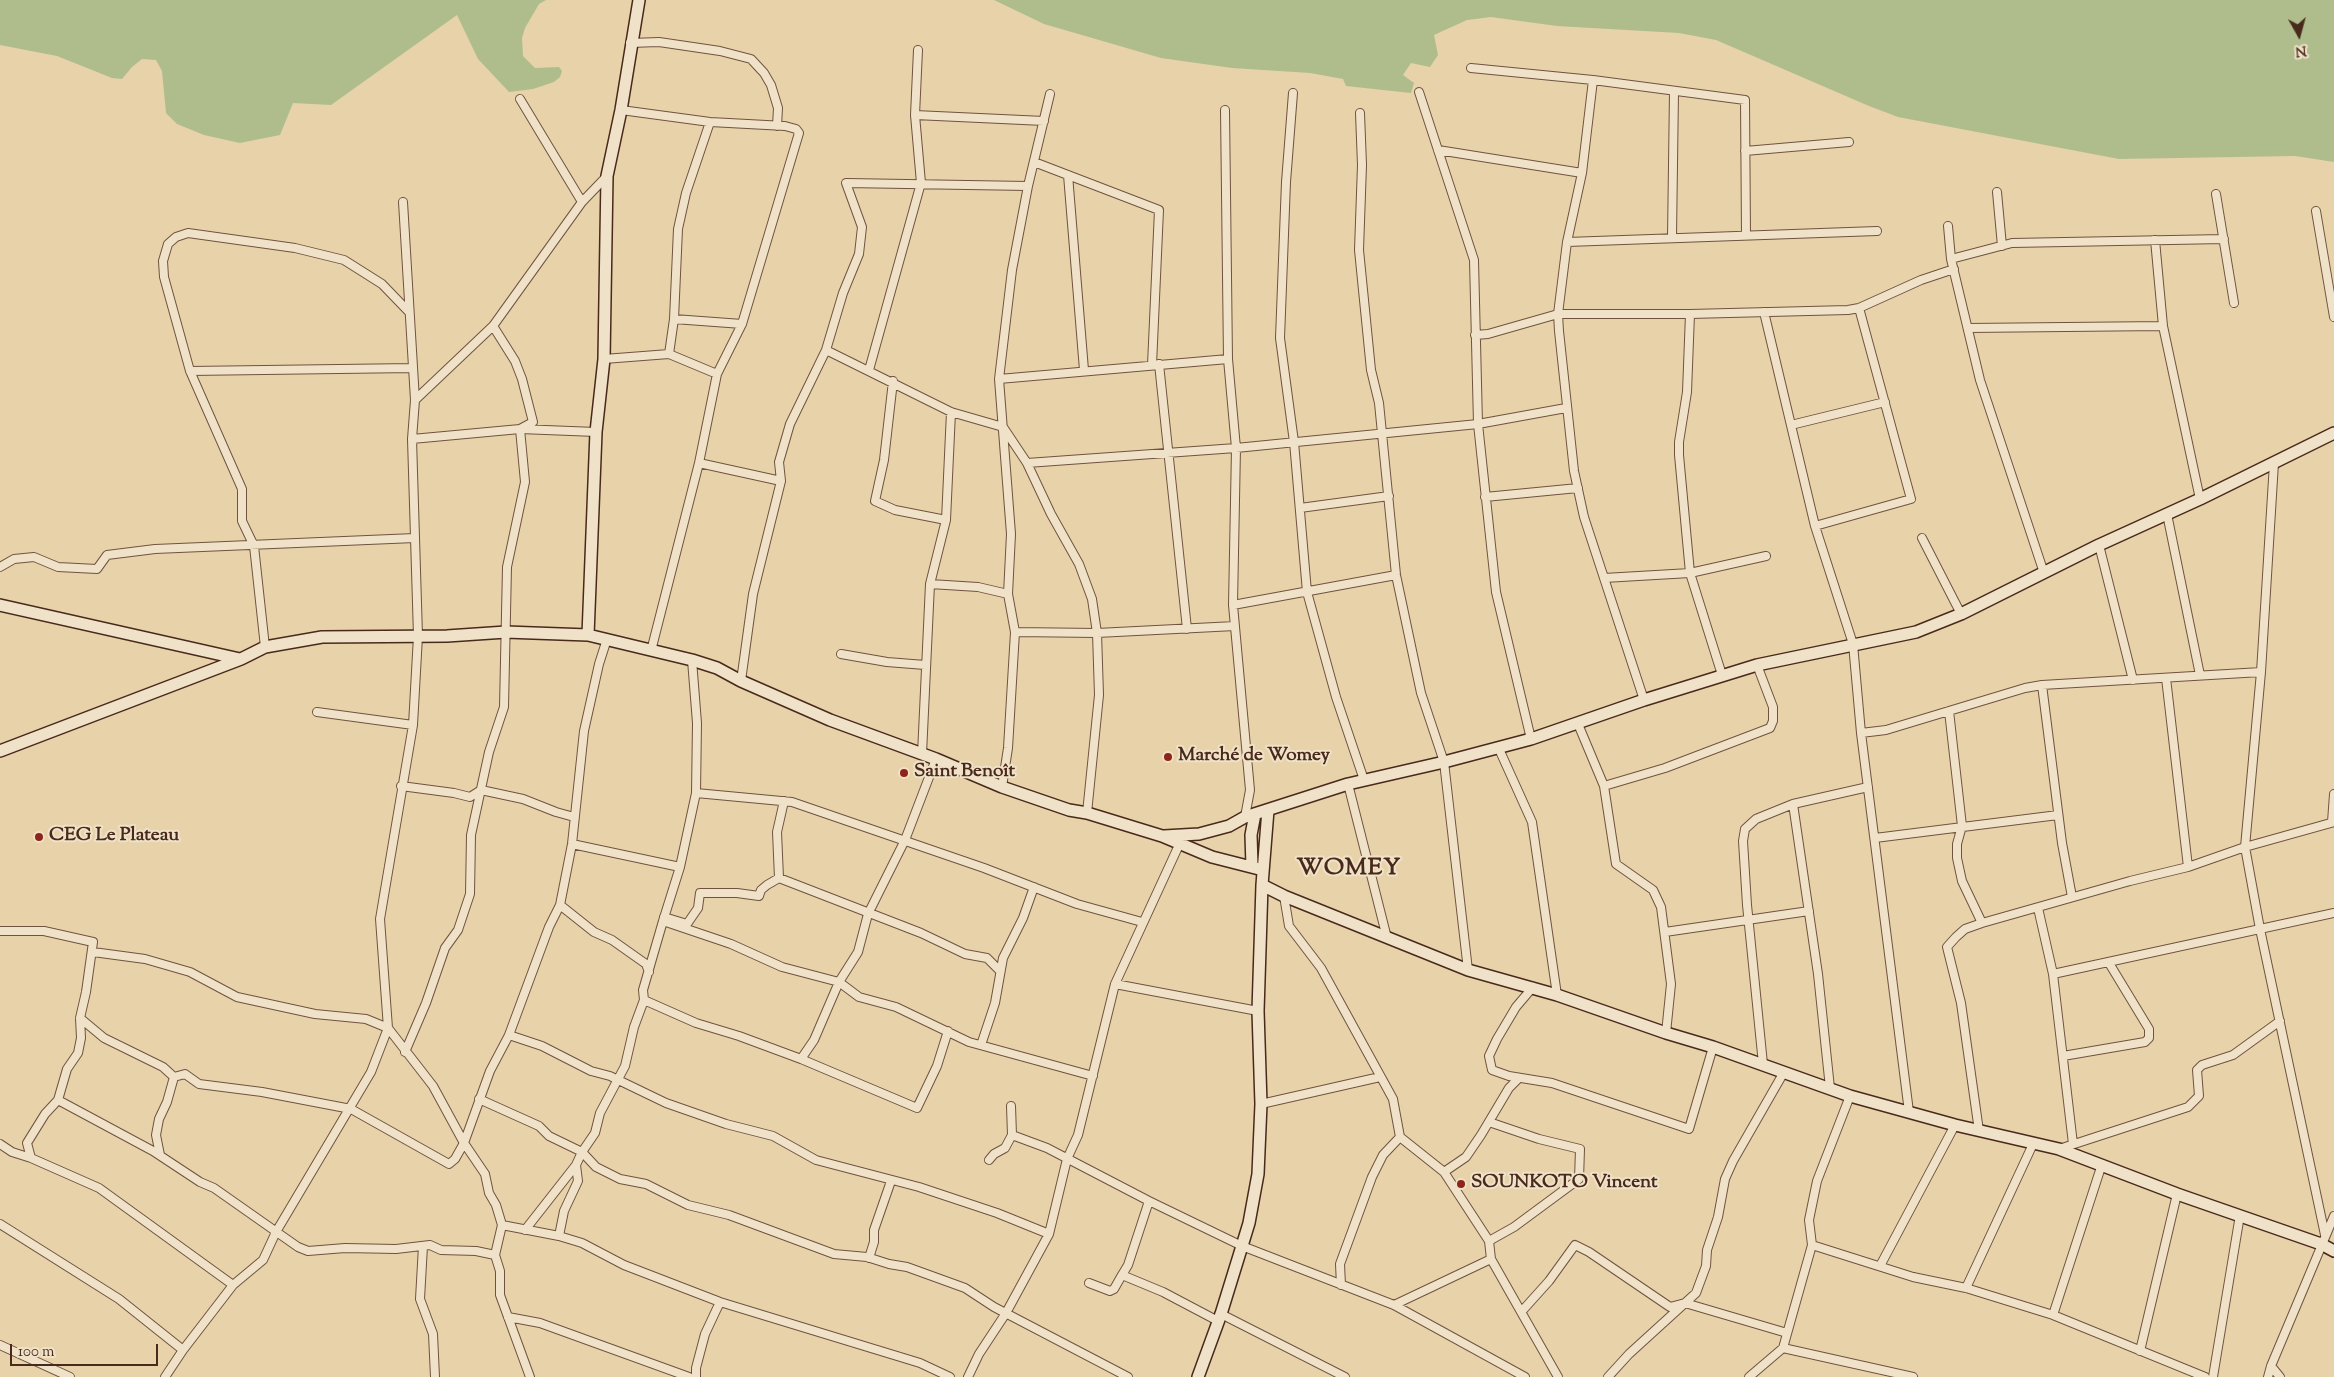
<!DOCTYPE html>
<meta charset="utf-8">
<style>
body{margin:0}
#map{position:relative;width:2334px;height:1377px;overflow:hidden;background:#e7d2aa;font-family:"Sorts Mill Goudy",serif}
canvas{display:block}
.north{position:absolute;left:2274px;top:10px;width:50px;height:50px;-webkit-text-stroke:4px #efe2c8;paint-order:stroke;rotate:173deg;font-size:14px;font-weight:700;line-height:20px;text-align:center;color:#49291b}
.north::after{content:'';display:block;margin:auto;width:18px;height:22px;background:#49291b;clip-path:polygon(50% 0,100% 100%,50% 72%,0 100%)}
.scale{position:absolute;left:10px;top:1344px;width:148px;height:22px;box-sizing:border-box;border:2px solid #49291b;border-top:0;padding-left:6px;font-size:15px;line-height:18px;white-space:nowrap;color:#49291b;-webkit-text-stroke:4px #efe2c8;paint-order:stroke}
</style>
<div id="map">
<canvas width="2334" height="1377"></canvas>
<div class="north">N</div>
<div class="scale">100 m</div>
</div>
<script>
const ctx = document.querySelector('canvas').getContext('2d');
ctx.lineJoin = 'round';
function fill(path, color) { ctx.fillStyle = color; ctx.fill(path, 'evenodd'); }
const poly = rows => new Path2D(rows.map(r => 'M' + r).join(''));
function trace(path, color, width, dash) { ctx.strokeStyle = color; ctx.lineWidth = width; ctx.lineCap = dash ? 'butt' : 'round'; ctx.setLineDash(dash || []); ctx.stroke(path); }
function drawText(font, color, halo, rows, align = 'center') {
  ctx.font = font + ' "Sorts Mill Goudy",serif'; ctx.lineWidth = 4; ctx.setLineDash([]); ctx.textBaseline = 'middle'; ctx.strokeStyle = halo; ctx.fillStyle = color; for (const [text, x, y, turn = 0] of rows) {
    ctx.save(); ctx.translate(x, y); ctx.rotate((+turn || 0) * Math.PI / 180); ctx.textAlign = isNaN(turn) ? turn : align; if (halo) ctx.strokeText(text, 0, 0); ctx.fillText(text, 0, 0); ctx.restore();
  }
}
fill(poly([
 [0,0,546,0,539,4,525,28,522,38,523,56,535,68,559,67,562,71,560,77,554,82,533,89,509,92,478,59,457,15,331,105,293,103,280,135,240,143,204,135,177,124,166,113,162,71,156,60,142,59,132,67,122,79,112,78,57,56,0,45],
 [994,0,2334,0,2334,162,2295,156,2119,159,1898,117,1869,106,1716,40,1679,33,1557,26,1491,17,1467,20,1434,35,1438,55,1430,67,1411,63,1403,75,1414,83,1411,93,1346,86,1343,79,1310,73,1232,68,1161,58,1044,24]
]), '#afbd8d');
const street = poly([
 [630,43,659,42,720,51,751,59,764,73,771,85,778,108,777,126],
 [1471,68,1593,80,1745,100,1746,235],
 [1593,80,1582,173,1567,242,1558,314,1559,331,1574,471,1584,517,1644,700],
 [1419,92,1474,260,1478,424,1496,592,1531,739],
 [1293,93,1286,182,1280,338,1294,442,1307,592,1336,697,1364,780],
 [520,99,582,202],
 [621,110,710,122,785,126,796,129,799,133,742,324,717,374,699,463,651,651],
 [1225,110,1228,359,1236,448,1233,605,1250,790,1245,817],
 [1360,113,1362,165,1359,250,1371,370,1379,403,1396,575,1421,693,1444,762,1468,970],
 [915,115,1044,121],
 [1438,150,1582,173],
 [1745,151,1849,142],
 [1034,162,1159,210,1152,365],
 [1068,175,1084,370],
 [1997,192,2002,246],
 [2216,194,2234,303],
 [2316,211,2334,317],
 [1948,226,1951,259,1980,380,2044,573],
 [1672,237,1674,92],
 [2155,240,2163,326,2200,499],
 [1567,242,1877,231],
 [1951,259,2012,243,2224,239],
 [1764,312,1815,526,1853,644,1861,733,1909,1112],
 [1690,314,1687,392,1679,442,1679,455,1690,573,1722,675],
 [674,319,742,324],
 [1968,328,2163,326],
 [1475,335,1488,334,1558,314,1690,314,1848,310,1859,308,1921,280,1954,269],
 [826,350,951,412,1003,427,1027,463,1051,514,1079,564,1092,599,1097,633,1099,695,1087,813],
 [669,354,674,319,678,229,686,193,710,122],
 [604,359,669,354,717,374],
 [1159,364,1187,629],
 [869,370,921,183,915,115,918,50],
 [190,371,413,368],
 [999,379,1228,359],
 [893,381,884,460,875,501,895,510,946,520],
 [415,400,493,326,582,202,607,176],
 [1791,425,1885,402],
 [412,439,520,429,596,432],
 [699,463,781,481],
 [1027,463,1236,448,1478,424,1566,408],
 [2274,463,2261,672,2245,847,2260,929,2325,1235],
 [1485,497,1578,488],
 [1300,508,1389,496],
 [2167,514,2200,675],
 [1815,526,1911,499,1859,308],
 [1922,538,1961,614],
 [2099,545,2133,680],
 [0,567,14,559,34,557,58,567,97,569,107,555,155,549,415,538],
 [1604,578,1690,573,1766,556],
 [930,584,978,587,1008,594],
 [1233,605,1396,575],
 [1015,632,1097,633,1235,626],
 [607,639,599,664,584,731,572,844,560,905,594,932,612,940,646,964,649,972],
 [265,647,254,546,242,521,242,489,190,371,164,277,163,261,168,244,176,237,188,233,295,248,344,260,382,284,409,312],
 [841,654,887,662,925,665],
 [2166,678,2188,867],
 [741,681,753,594,781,481,779,462,790,424,826,350,843,293,859,254,862,227,846,183,1028,186],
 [2042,685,2062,843,2072,897],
 [1949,711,1962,826,1957,844,1957,858,1962,881,1982,923],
 [317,712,413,725],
 [1578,724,1604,786,1616,864,1653,890,1661,907,1671,984,1666,1033],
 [1861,733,1886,730,2025,688,2042,685,2261,672],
 [1499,749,1532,822,1557,995],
 [922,754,930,584,946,520,951,412],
 [1348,784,1387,938],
 [401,786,454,793,470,797,481,790,523,799,556,812,574,817],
 [1604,786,1665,768,1770,728,1773,721,1773,707,1757,665],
 [1002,787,1008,748,1015,632,1008,594,1011,534,999,379,1012,270,1028,186,1050,94],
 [696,793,792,802,984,868,1077,904,1142,922],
 [1793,804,1818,974,1830,1088],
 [2332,822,2334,794],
 [1875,838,2058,815],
 [572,844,680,867],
 [779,878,777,832,784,801],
 [1284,896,1289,926,1321,968,1393,1099,1400,1137,1444,1172,1489,1241,1491,1259,1558,1377],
 [2038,908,2053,974,2073,1144],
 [664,917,687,924,698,908,700,893,737,893,759,896,761,890,767,885,779,878,921,933,965,954,987,958,999,970],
 [663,921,680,867,696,793,697,723,692,660],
 [0,931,44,931,93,942,86,992,80,1018,81,1038,78,1053,67,1069,58,1100,45,1114,27,1143,31,1158],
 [1665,932,1809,911],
 [93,952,145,959,190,972,237,997,315,1014,366,1019,388,1028,433,1086,464,1143,485,1174,489,1193,496,1205,502,1225,495,1255,500,1271,500,1295,530,1377],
 [2053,974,2334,913],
 [1115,984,1258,1011],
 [1533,987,1516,1007,1497,1039,1489,1056,1492,1070,1509,1076,1552,1083,1689,1129,1713,1047],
 [644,1000,696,1023,739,1036,801,1059,917,1108,937,1066,948,1031],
 [80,1018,104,1038,163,1067,174,1077],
 [509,1035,549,927,560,905],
 [981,1045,995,1003,1003,958,1023,918,1034,887],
 [405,1052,426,1003,445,948,458,930,470,894,471,835,489,752,504,707,507,567,525,482,520,429,533,422,522,379,515,361,493,326],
 [2063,1056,2145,1042,2149,1038,2149,1029,2109,963],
 [801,1059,814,1040,839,982,858,952,868,914,905,840,936,759],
 [1763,1064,1747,905,1743,841,1745,829,1756,819,1793,804,1868,787],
 [1093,1076,969,1042,896,1007,859,997,839,982,782,967,731,944,663,921,643,990,644,1000,634,1027,625,1066,600,1113,595,1133,582,1152,596,1167,620,1179,646,1184,688,1205,729,1215,834,1254,867,1257,889,1264,907,1267,965,1288,994,1307,1128,1377],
 [174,1077,185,1074,199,1084,262,1092,351,1109,449,1164,455,1159,464,1143,490,1071,509,1035,542,1046,591,1071,610,1076,666,1103,726,1124,773,1136,816,1160,919,1187,997,1213,1049,1234],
 [479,1099,539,1126,549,1136,582,1152,576,1165,578,1181,564,1211,559,1236],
 [58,1100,153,1151,200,1182,214,1188,298,1247,308,1251,345,1248,396,1249,430,1245,441,1250,476,1251,495,1255],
 [1261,1104,1380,1077],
 [1011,1106,1012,1135,1047,1148,1149,1201,1242,1246,1394,1305,1525,1377],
 [1489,1122,1539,1139,1580,1149,1579,1179,1514,1227,1489,1241],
 [1979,1131,1961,1003,1947,947,1956,937,1965,929,1982,923,2130,881,2188,867,2245,847,2334,822],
 [0,1144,12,1152,31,1158,99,1188,233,1285],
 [2059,1149,2188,1107,2199,1096,2197,1070,2202,1065,2233,1055,2280,1021],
 [160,1155,156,1135,159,1119,167,1102,174,1077],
 [989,1160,994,1154,1005,1148,1012,1135],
 [1444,1172,1466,1157,1481,1135,1509,1088,1519,1078],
 [1149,1201,1128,1265,1122,1275,1163,1292,1218,1321],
 [0,1224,119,1299,183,1350],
 [502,1225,559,1236,582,1243,624,1265,720,1302,920,1363,950,1377],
 [525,1230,576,1165],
 [1812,1245,1913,1277,1966,1288,2053,1315,2205,1377],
 [423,1246,420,1299,433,1334,435,1377],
 [869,1258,874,1242,874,1230,891,1181],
 [1880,1266,1955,1125],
 [1089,1283,1110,1291,1114,1289,1122,1275],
 [1341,1285,1340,1264,1372,1177,1383,1155,1400,1137],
 [1966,1288,2033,1144],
 [1394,1305,1491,1259],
 [1522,1311,1549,1281,1575,1245,1589,1252,1670,1307,1685,1303,1787,1333],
 [1221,1314,1345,1377],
 [2053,1315,2102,1164],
 [508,1317,540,1323,689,1377],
 [0,1345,70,1377],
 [1783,1348,1913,1377],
 [2140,1351,2177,1194],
 [2271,1366,2280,1377],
 [165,1377,183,1350,233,1285,263,1260,276,1232,371,1072,388,1028,380,919,413,725,418,636,412,439,415,400,403,202],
 [696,1377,696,1368,705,1334,720,1302],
 [968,1377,979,1354,1006,1313,1049,1234,1067,1159,1078,1135,1115,984,1179,845],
 [1608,1377,1629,1354,1696,1293,1706,1266,1707,1250,1718,1217,1725,1179,1733,1161,1784,1072],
 [1749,1377,1783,1348,1812,1245,1809,1220,1817,1181,1850,1096],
 [2213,1377,2240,1215],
 [2268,1377,2271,1366,2334,1216]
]);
const secondary = poly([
 [0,605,240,659],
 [588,635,596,432,604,359,607,176,621,110,639,0],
 [0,751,241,659,265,647,322,637,447,636,506,632,588,635,692,660,717,668,741,681,830,720,936,759,1002,787,1069,810,1087,813,1162,836,1212,857,1263,870],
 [1164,836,1199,834,1229,826,1245,817,1348,784,1444,762,1531,739,1644,700,1757,665,1916,632,1961,614,2099,545,2200,499,2334,433],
 [1252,866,1251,835,1255,814],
 [1262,885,1284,896,1468,970,1557,995,1666,1033,1713,1047,1850,1096,1955,1125,2059,1149,2177,1194,2321,1244,2334,1251],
 [1198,1377,1221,1314,1242,1246,1249,1223,1258,1174,1261,1104,1258,1011,1262,885,1268,810]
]);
trace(street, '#70533f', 10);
trace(secondary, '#49291b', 14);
trace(street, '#efe2c8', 8);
trace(secondary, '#efe2c8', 11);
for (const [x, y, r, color] of [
 [1168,757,5,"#8f2418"],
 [904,773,5,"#8f2418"],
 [39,837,5,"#8f2418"],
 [1461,1184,5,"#8f2418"]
]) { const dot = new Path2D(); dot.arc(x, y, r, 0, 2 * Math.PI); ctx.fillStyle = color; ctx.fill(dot); trace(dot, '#efe2c8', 2); }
drawText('bold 19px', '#49291b', '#efe2c8', [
 ["Marché de Womey",1178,757],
 ["Saint Benoît",914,773],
 ["CEG Le Plateau",49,837],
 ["SOUNKOTO Vincent",1471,1184]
], 'left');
ctx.letterSpacing = '1px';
drawText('bold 24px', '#49291b', '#efe2c8', [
 ["WOMEY",1349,870]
]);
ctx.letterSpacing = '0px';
</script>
